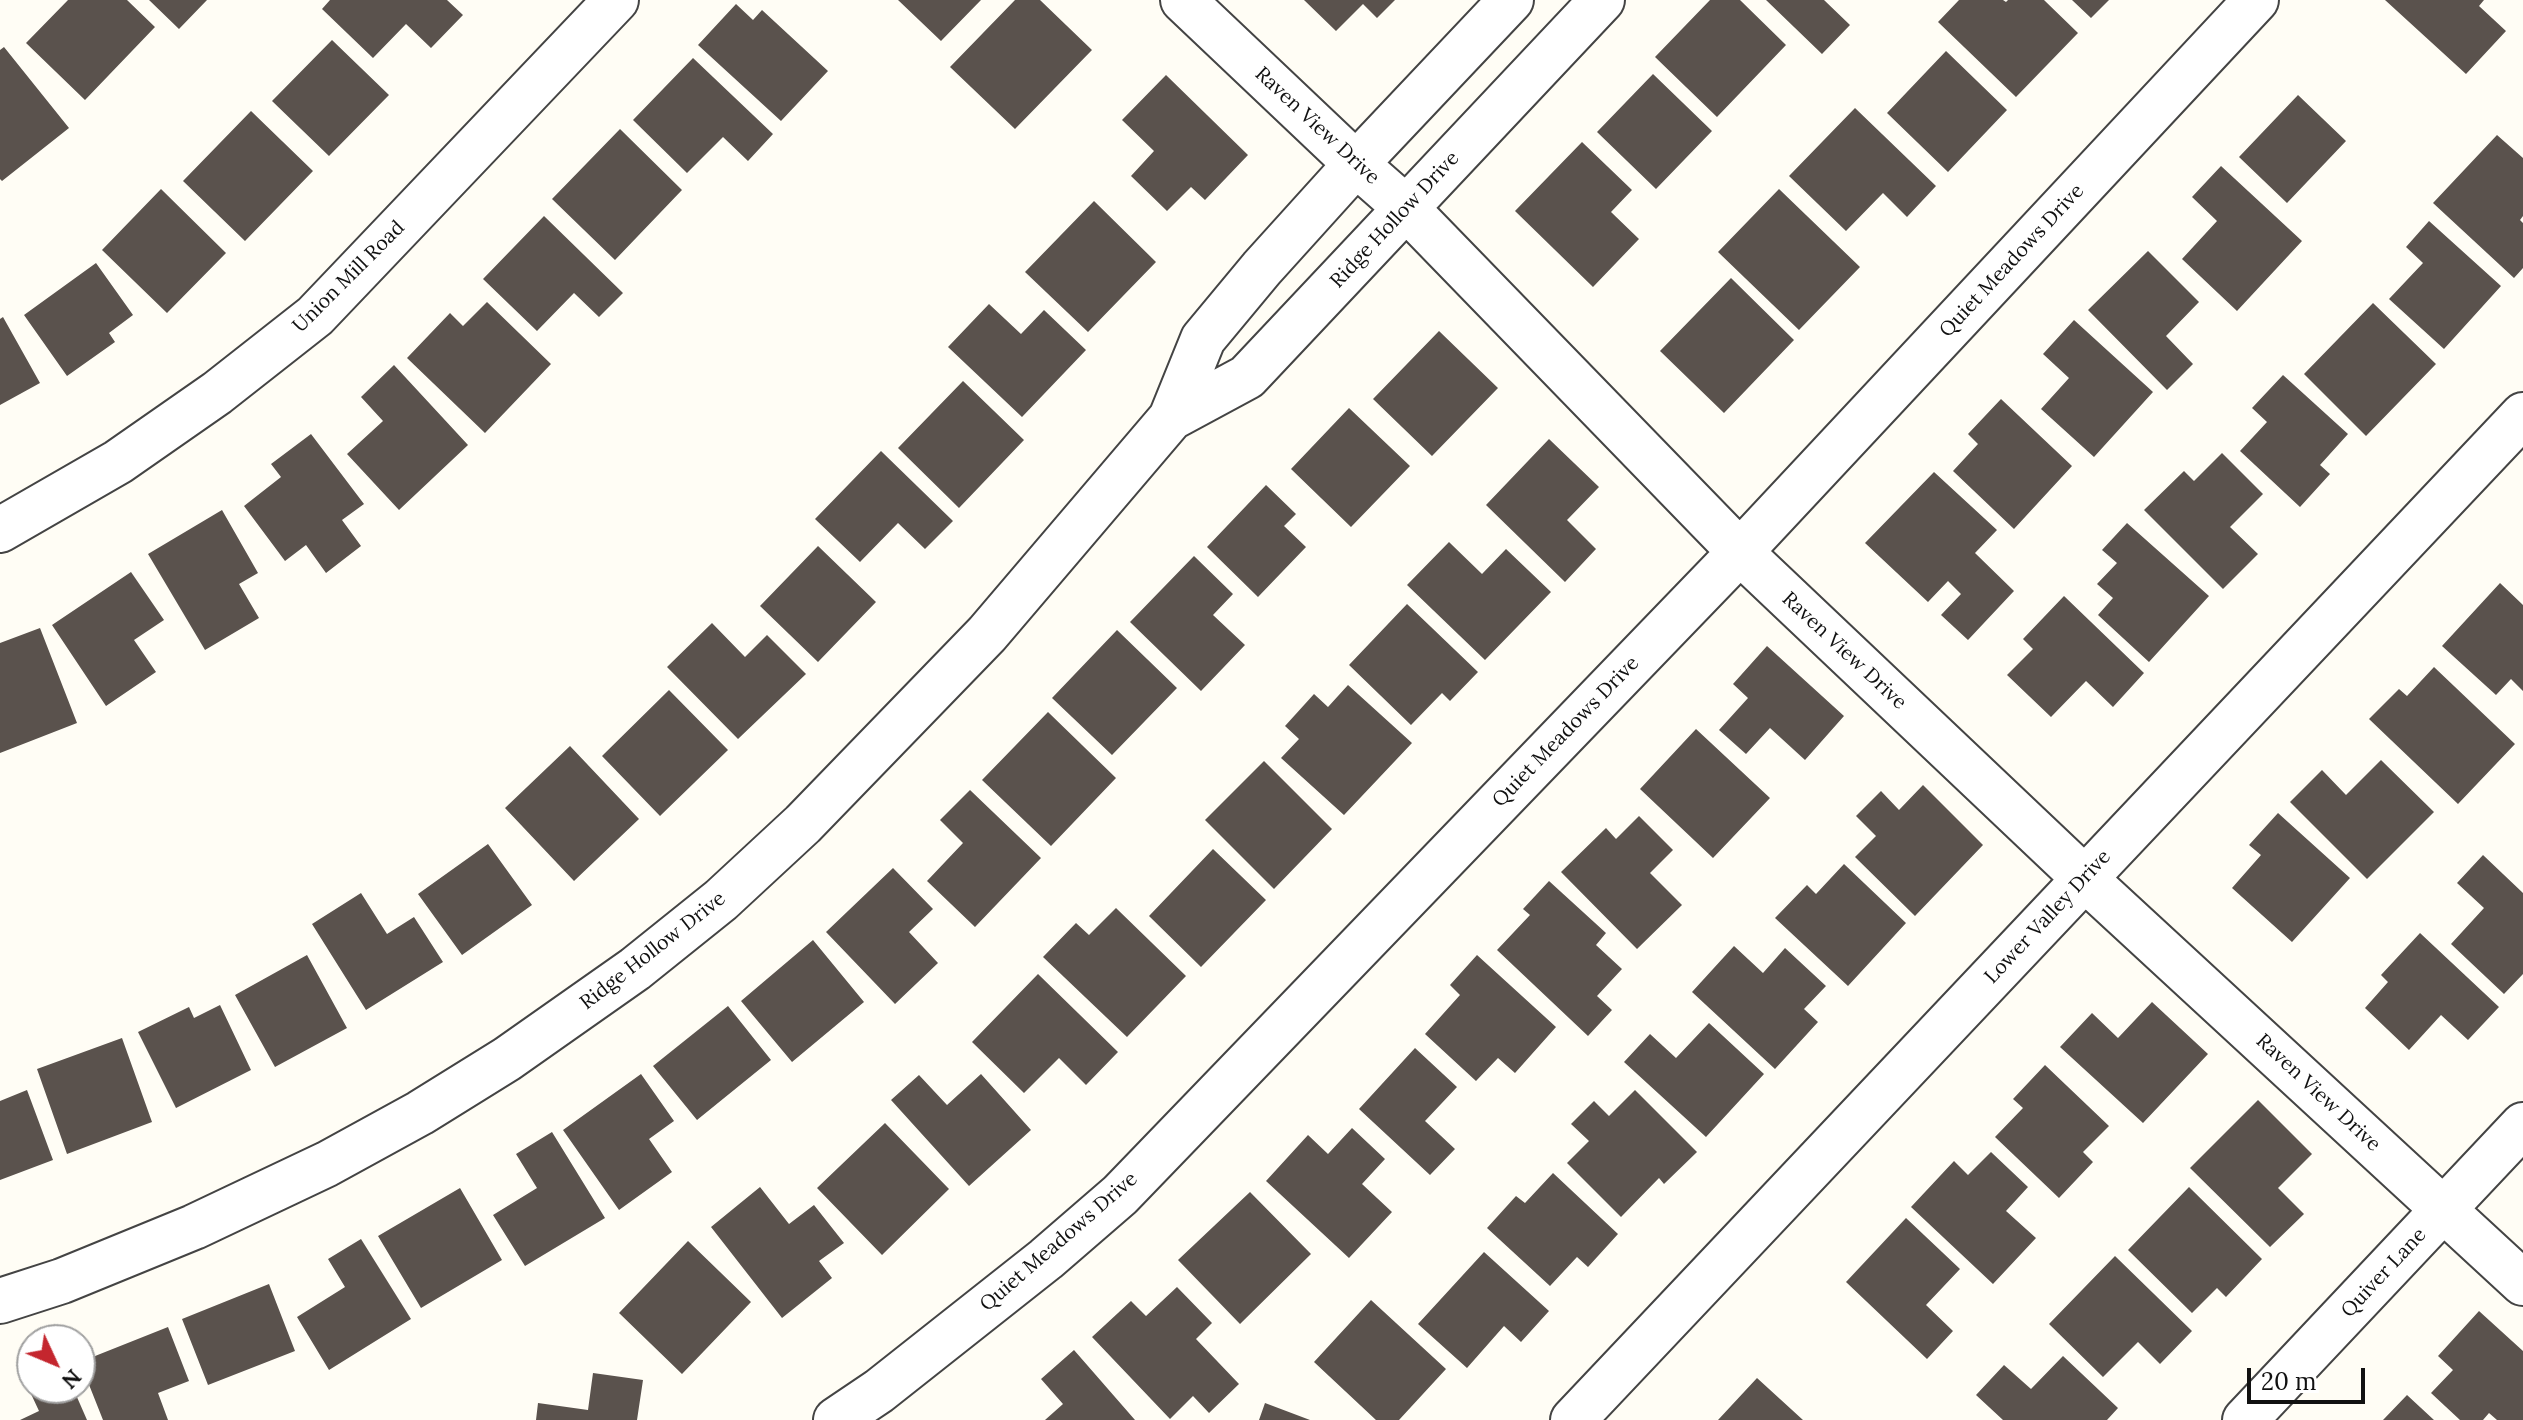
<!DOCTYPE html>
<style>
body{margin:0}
#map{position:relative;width:2523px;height:1420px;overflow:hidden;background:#fffdf5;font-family:Lora,serif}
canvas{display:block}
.north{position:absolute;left:16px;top:1324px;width:80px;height:80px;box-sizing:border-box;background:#fff;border:2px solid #a0a0a0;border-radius:50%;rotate:134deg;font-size:22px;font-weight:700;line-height:32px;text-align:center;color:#111}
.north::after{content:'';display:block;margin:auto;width:28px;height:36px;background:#c4262e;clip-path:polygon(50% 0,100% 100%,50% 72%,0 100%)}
.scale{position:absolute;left:2247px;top:1368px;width:118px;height:36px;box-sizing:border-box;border:4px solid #111;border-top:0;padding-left:10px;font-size:24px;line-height:28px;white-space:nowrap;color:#111;-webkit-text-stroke:6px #fff;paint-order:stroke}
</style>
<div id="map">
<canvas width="2523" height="1420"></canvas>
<div class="north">N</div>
<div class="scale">20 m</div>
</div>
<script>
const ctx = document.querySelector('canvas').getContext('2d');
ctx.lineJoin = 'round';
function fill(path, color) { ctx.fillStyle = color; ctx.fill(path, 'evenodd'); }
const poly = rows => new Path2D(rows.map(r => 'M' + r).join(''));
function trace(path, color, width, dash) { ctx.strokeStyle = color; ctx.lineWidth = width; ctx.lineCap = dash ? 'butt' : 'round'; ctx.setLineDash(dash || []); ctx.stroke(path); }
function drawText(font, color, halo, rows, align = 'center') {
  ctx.font = font + ' Lora,serif'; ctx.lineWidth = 8; ctx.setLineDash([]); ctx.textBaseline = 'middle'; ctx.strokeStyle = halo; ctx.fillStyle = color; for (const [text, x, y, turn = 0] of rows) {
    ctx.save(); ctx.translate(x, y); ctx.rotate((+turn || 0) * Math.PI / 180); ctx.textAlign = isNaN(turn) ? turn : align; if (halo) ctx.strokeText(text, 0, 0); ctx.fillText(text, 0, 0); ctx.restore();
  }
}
fill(poly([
 [68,0,127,0,155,27,85,100,26,43],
 [149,0,207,0,179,29],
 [330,0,447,0,463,15,431,48,406,24,373,58,322,9],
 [898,0,981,0,941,41],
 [1015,0,1040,0,1092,50,1015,129,950,67],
 [1304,0,1395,0,1377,18,1363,4,1336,31],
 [1710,0,1740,0,1786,45,1717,117,1655,57],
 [1766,0,1824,0,1850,25,1822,54],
 [1959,0,2003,0,2006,2,2008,0,2044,0,2078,33,2016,97,1938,22],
 [2072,0,2109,0,2091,18],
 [2385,0,2484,0,2479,6,2506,31,2466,74],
 [736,4,753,20,762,10,828,71,781,121,698,45],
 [332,40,389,95,329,156,272,101],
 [4,47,69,128,2,181,0,179,0,50],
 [1946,51,2007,110,1948,172,1887,113],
 [693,58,773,134,748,161,723,137,687,173,633,120],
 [1653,74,1712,131,1656,189,1597,132],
 [1166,75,1248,155,1205,200,1191,187,1167,211,1131,176,1154,151,1122,120],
 [2298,95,2346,141,2287,203,2239,157],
 [1855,108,1936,186,1907,217,1883,193,1846,231,1789,176],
 [251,111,313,171,245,241,183,181],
 [620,129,682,190,615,260,552,199],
 [2497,135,2523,158,2523,216,2520,220,2523,223,2523,268,2514,278,2433,203],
 [1582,142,1632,190,1611,212,1639,239,1593,287,1515,211],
 [2221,166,2302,241,2237,311,2182,259,2217,221,2192,197],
 [161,189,226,253,167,313,102,250],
 [1779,189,1860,267,1799,330,1718,252],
 [1094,201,1156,262,1088,332,1025,272],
 [544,216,623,293,599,317,574,293,537,331,483,279],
 [2429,221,2501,286,2444,349,2389,299,2423,263,2406,247],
 [2148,251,2199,302,2166,336,2193,364,2167,390,2088,310],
 [96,263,133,315,109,333,115,342,67,376,24,315],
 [1731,278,1794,340,1724,413,1660,351],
 [487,302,551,364,485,433,407,358,450,313,463,326],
 [2373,303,2436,364,2366,436,2304,374],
 [989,304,1021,334,1044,310,1086,350,1022,417,948,347],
 [3,317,40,383,0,405,0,319],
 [2074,320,2153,392,2094,457,2041,409,2069,378,2043,354],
 [1439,331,1498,388,1432,456,1373,399],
 [394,365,468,445,399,510,347,454,383,421,361,397],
 [2283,375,2348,434,2320,465,2330,474,2300,507,2240,451,2267,422,2252,408],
 [963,381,1024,440,959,508,898,448],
 [2001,399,2072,466,2014,529,1953,471,1978,444,1968,434],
 [1349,408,1410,466,1351,527,1291,469],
 [311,434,364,504,342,520,361,546,326,573,306,545,285,561,244,506,281,477,271,464],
 [1549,439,1599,487,1567,520,1596,549,1565,582,1486,505],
 [881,451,953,521,925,549,898,523,860,562,815,519],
 [2222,453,2263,494,2230,527,2258,554,2223,589,2144,510,2184,471,2194,481],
 [1934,472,1997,530,1975,553,2014,591,1968,640,1941,615,1961,594,1948,581,1928,602,1865,543],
 [1266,485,1296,514,1284,526,1306,547,1258,597,1207,547],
 [222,510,258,573,239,584,259,618,205,650,148,554],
 [2127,523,2209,596,2149,662,2098,615,2113,598,2097,584,2117,563,2102,550],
 [1449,542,1482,574,1506,549,1551,592,1485,660,1407,585],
 [818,546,876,602,818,662,760,606],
 [1194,556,1233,594,1213,615,1245,645,1201,691,1130,622],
 [131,572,164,620,134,640,156,672,106,706,52,625],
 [2500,583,2523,605,2523,691,2511,679,2496,695,2442,646],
 [2064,596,2144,673,2113,707,2086,681,2051,717,2007,675,2033,649,2023,639],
 [1407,604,1478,672,1450,701,1442,693,1411,725,1349,665],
 [712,623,745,657,767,635,806,674,738,739,667,667],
 [40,628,77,723,0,753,0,643],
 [1117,630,1177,688,1112,755,1052,698],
 [1767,646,1844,716,1805,760,1770,728,1746,754,1719,730,1748,698,1733,684],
 [2434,667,2515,744,2458,804,2369,719,2399,689,2407,696],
 [1348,685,1412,743,1344,815,1281,758,1299,739,1285,726,1314,694,1328,707],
 [669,690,728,750,660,816,602,756],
 [1048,712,1116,778,1051,846,982,780],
 [1696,729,1770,798,1713,858,1640,789],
 [570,746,639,819,574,881,505,808],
 [2381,760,2434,812,2367,879,2290,802,2322,770,2346,795],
 [1264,761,1332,829,1274,889,1205,820],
 [1923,785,1983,845,1915,916,1855,857,1876,836,1856,816,1881,791,1899,810],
 [970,790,1041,858,975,927,927,881,963,843,940,820],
 [2278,813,2350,878,2292,942,2232,888,2261,855,2249,845],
 [1639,816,1673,850,1650,873,1682,905,1637,949,1561,872,1606,828,1616,839],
 [488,844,532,905,462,955,418,894],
 [1213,849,1266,900,1201,967,1149,916],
 [2483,855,2523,893,2523,974,2504,994,2451,944,2484,908,2457,883],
 [1844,864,1906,923,1848,986,1775,918,1807,885,1816,894],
 [893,868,933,909,909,932,938,963,895,1004,826,932],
 [1549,881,1606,933,1596,945,1622,969,1597,996,1612,1010,1588,1036,1497,950,1530,915,1523,909],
 [361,893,387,934,414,917,443,962,366,1010,312,924],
 [1116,908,1186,976,1127,1037,1043,957,1076,923,1089,935],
 [2420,933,2499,1007,2468,1040,2441,1015,2409,1050,2365,1008,2388,982,2381,975],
 [813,940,864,1002,792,1062,741,1001],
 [1734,946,1763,973,1785,948,1826,986,1804,1009,1818,1022,1775,1069,1692,992],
 [307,955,347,1028,275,1067,235,995],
 [1477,955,1556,1027,1515,1073,1498,1058,1476,1081,1425,1034,1460,995,1450,985],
 [1038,974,1118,1052,1086,1085,1059,1058,1024,1093,972,1042],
 [2152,1002,2208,1054,2143,1123,2060,1047,2092,1013,2118,1038],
 [220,1005,251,1070,176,1108,138,1032,189,1007,194,1018],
 [728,1006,771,1060,697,1120,653,1066],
 [1709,1023,1764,1074,1706,1137,1624,1062,1650,1034,1676,1058],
 [122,1038,152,1122,67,1154,37,1069],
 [1415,1048,1457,1087,1425,1121,1455,1149,1430,1175,1359,1109],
 [2045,1065,2109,1126,2083,1152,2093,1162,2059,1198,1995,1137,2023,1108,2013,1099],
 [641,1074,674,1121,649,1139,672,1172,619,1210,563,1130],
 [981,1074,1031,1130,969,1186,891,1100,919,1075,947,1105],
 [27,1090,53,1160,0,1180,0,1101],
 [1635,1090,1697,1152,1664,1184,1659,1178,1621,1217,1567,1163,1589,1141,1571,1124,1594,1101,1609,1116],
 [2258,1100,2312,1154,2278,1188,2304,1214,2270,1247,2190,1168],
 [885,1123,949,1189,882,1255,817,1188],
 [1352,1128,1385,1159,1362,1184,1392,1212,1349,1258,1266,1181,1308,1135,1328,1154],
 [552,1132,605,1218,525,1266,493,1215,537,1188,516,1154],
 [1991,1152,2028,1187,2006,1211,2036,1238,1993,1284,1911,1207,1954,1161,1968,1175],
 [1553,1173,1618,1234,1588,1267,1577,1257,1550,1286,1487,1228,1516,1196,1525,1203],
 [760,1187,789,1224,814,1205,844,1243,819,1261,832,1278,782,1318,711,1227],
 [2189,1187,2262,1259,2226,1297,2217,1288,2192,1313,2128,1250],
 [460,1188,502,1260,421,1308,378,1236],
 [1250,1192,1311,1254,1240,1324,1178,1260],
 [1906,1218,1960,1269,1926,1305,1953,1331,1927,1359,1846,1282],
 [361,1239,411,1319,329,1370,297,1317,345,1287,328,1259],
 [688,1241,751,1302,682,1374,619,1313],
 [1484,1252,1549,1311,1521,1342,1504,1326,1467,1368,1418,1324],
 [2115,1256,2192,1331,2160,1364,2138,1342,2103,1377,2049,1324],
 [269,1284,295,1351,208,1385,182,1319],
 [1177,1287,1212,1323,1196,1339,1239,1384,1209,1413,1193,1396,1170,1419,1092,1337,1131,1301,1146,1316],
 [1371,1300,1446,1369,1399,1420,1376,1420,1314,1362],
 [2479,1311,2523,1351,2523,1420,2497,1420,2489,1413,2483,1420,2460,1420,2431,1393,2453,1370,2438,1356],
 [168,1327,189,1381,158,1393,168,1420,103,1420,80,1362],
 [1074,1350,1135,1420,1045,1420,1063,1404,1041,1379],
 [2063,1356,2118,1408,2107,1420,2003,1420,1976,1395,2004,1365,2031,1389],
 [593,1373,643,1380,637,1420,536,1420,538,1403,588,1410],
 [32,1378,32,1388,73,1388,87,1420,20,1420,39,1411,25,1381],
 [1757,1378,1803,1420,1718,1420],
 [2407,1395,2434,1420,2383,1420],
 [1265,1403,1310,1420,1259,1420]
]), '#5a524d');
const minor = poly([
 [1183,0,1356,164,1406,208,1740,552,2084,878,2523,1283],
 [1171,418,1247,377,1602,0],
 [0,530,118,462,217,393,315,316,616,0],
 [0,1301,62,1281,194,1227,327,1164,420,1113,507,1059,635,969,721,900,803,824,987,634,1171,418,1203,339,1262,268,1356,164,1511,0],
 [836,1420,879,1391,1046,1259,1120,1195,1740,552,2256,0],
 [1573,1420,2523,415],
 [2245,1420,2523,1125]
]);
trace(minor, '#444', 48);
trace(minor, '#fff', 44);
drawText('20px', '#111', '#fff', [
 ["Raven View Drive",1317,126,43],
 ["Ridge Hollow Drive",1395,220,-47],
 ["Quiet Meadows Drive",2012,261,-47],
 ["Union Mill Road",349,277,-45],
 ["Raven View Drive",1844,651,43],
 ["Quiet Meadows Drive",1566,732,-46],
 ["Lower Valley Drive",2048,917,-47],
 ["Ridge Hollow Drive",653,951,-38],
 ["Raven View Drive",2318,1093,43],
 ["Quiet Meadows Drive",1059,1242,-41],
 ["Quiver Lane",2384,1273,-47]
]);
</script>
